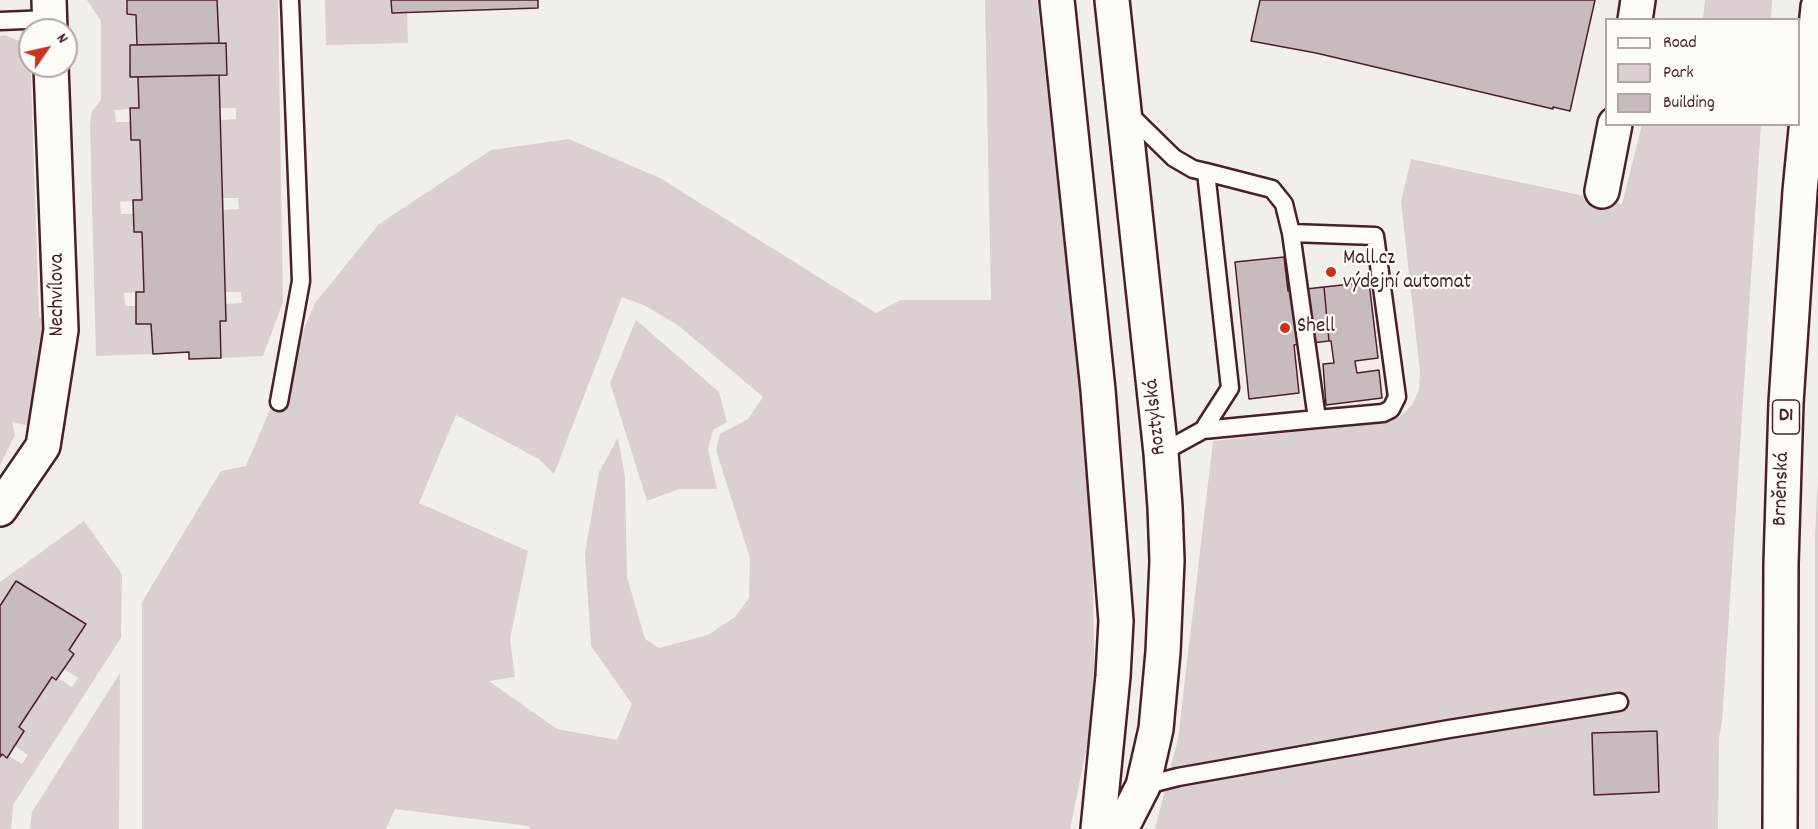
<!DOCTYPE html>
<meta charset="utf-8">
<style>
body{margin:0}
#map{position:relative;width:1818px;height:829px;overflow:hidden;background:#f2efeb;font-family:Dekko,sans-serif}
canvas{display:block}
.legend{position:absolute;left:1605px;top:18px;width:195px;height:108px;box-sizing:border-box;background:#fdfcf7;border:2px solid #b5a4a5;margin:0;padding:8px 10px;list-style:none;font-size:18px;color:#4a1f2b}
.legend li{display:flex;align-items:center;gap:12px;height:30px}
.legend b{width:30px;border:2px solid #b5a4a5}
.north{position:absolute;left:18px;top:18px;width:60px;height:60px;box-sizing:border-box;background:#fdfcf7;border:2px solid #b5a4a5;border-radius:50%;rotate:56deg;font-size:16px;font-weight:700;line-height:24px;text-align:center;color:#4a1f2b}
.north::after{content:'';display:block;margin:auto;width:21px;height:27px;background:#c8321e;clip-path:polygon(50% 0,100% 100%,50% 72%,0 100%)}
</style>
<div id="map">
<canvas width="1818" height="829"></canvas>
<ul class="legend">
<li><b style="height:8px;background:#fdfcf7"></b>Road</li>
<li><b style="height:16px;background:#d9d0cf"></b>Park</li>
<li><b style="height:16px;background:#c8bbbb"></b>Building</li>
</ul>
<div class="north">N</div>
</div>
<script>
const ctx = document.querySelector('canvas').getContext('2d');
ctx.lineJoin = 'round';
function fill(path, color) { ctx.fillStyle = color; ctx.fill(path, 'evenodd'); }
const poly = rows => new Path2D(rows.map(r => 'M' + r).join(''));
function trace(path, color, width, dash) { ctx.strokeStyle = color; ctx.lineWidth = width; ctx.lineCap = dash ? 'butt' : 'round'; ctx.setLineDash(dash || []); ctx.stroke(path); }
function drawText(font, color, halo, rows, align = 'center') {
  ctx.font = font + ' Dekko,sans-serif'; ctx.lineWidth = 4.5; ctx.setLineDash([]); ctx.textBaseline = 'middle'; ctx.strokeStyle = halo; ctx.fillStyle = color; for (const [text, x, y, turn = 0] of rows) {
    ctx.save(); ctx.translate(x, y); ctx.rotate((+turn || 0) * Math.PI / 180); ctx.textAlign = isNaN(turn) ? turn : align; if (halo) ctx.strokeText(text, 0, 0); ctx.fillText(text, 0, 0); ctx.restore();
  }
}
fill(poly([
 [87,0,127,0,127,15,136,15,137,45,129,46,130,77,138,77,139,108,115,110,116,122,130,122,131,140,140,140,142,200,120,202,121,214,133,214,134,232,143,232,144,292,124,293,125,306,136,306,136,324,151,324,153,354,96,356,90,124,92,111,101,100,101,21],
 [217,0,278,0,283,302,263,356,222,358,220,321,226,321,226,304,242,303,241,292,225,292,223,210,239,209,238,198,223,198,221,120,236,119,236,108,220,108,219,75,228,75,227,44,218,43],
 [325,0,391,0,392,12,407,12,408,43,326,45],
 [985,0,1037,0,1069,288,1092,529,1095,707,1070,829,530,829,529,826,395,809,386,829,142,829,142,602,221,471,246,466,315,303,379,224,491,150,569,139,660,178,876,313,901,300,991,300],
 [622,297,646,306,679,326,763,397,748,419,720,434,716,450,750,558,749,598,735,617,708,635,659,648,645,639,627,577,625,477,618,438,599,472,585,553,591,646,632,704,617,740,557,729,489,681,515,677,510,639,528,551,419,503,456,415,539,459,554,474],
 [1705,0,1772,0,1771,19,1703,19],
 [5,35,30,46,39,317,44,317,45,356,35,427,12,422,15,435,0,465,0,36],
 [1642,125,1761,125,1722,722,1719,738,1718,829,1155,829,1178,739,1213,441,1386,422,1401,416,1412,405,1419,390,1420,372,1401,202,1411,159,1622,204],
 [1657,731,1659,792,1594,795,1592,733],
 [636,320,719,392,727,422,713,430,708,449,717,489,679,489,647,501,610,383],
 [1818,474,1818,829,1815,829,1815,536],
 [84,521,122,574,121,638,13,805,11,829,0,829,0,758,2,755,7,758,9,756,22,764,28,755,15,746,24,731,19,728,52,678,57,681,58,678,72,687,78,678,64,669,74,655,69,651,85,625,17,582,0,607,0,582],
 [120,673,119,829,30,829,32,812]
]), '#d9d0cf');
const building = poly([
 [127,0,217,0,219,43,137,45,136,15,127,14,127,0],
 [391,0,538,0,538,8,392,13,391,0],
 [1260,0,1595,0,1570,111,1553,107,1553,109,1316,53,1251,41,1260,0],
 [226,43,227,75,130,77,130,45,226,43],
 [219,75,226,321,220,321,221,358,189,359,189,352,153,354,151,324,136,324,136,292,144,292,142,232,134,232,133,200,142,200,140,140,131,140,130,108,139,108,138,77,219,75],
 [1284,257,1288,291,1324,287,1329,341,1294,345,1299,393,1249,399,1235,262,1284,257],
 [1369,282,1378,358,1355,361,1357,373,1379,370,1382,398,1326,405,1323,364,1334,363,1331,341,1329,341,1324,287,1369,282],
 [16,581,86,624,69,650,74,654,56,680,52,677,19,727,24,731,7,758,2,754,0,757,0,606,16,581],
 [1657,731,1659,792,1594,795,1592,733,1657,731]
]);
fill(building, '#c8bbbb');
trace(building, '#4a1f2b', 1.5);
const service = poly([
 [0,21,50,19],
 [1127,112,1174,158,1193,169,1206,172,1230,388,1203,430,1161,453],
 [1291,233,1375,236,1397,397,1391,409,1383,413,1317,419],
 [279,402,301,281,290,0],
 [1203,430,1317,419,1291,233,1284,204,1272,189,1206,172],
 [1143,786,1178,777,1449,729,1619,702]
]);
const minor = poly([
 [49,0,50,30],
 [1635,20,1638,0],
 [1602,191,1615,124],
 [0,509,43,446,61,330,51,66]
]);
const secondary = poly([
 [1057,0,1098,390,1116,621,1113,676,1098,829],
 [1112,0,1161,453,1165,507,1167,561,1163,652,1156,729,1143,786,1121,829]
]);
const trunk = poly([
 [1780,829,1781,563,1786,403,1800,191,1818,7]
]);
trace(service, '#4a1f2b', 21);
trace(minor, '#4a1f2b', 38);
trace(secondary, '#4a1f2b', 38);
trace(trunk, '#4a1f2b', 38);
trace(service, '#fdfcf7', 16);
trace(minor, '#fdfcf7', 33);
trace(secondary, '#fdfcf7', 33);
trace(trunk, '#fdfcf7', 33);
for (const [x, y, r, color] of [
 [1331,272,6,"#c8321e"],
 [1285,328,6,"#c8321e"]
]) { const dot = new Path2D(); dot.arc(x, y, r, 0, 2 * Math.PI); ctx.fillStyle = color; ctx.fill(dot); trace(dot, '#fdfcf7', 2); }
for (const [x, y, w] of [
 [1786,417,27]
]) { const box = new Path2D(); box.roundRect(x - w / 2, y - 17, w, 34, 4.5); ctx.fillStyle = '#fdfcf7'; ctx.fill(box); trace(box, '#4a1f2b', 1.5); }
drawText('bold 20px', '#4a1f2b', null, [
 ["D1",1786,417]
]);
drawText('21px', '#4a1f2b', '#fdfcf7', [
 ["Mall.cz",1343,260],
 ["výdejní automat",1343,284],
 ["Shell",1297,328]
], 'left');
drawText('21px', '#4a1f2b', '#fdfcf7', [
 ["Nechvílova",59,295,-90],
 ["Roztylská",1157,417,-96],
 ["Brněnská",1783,489,-88]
]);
</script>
